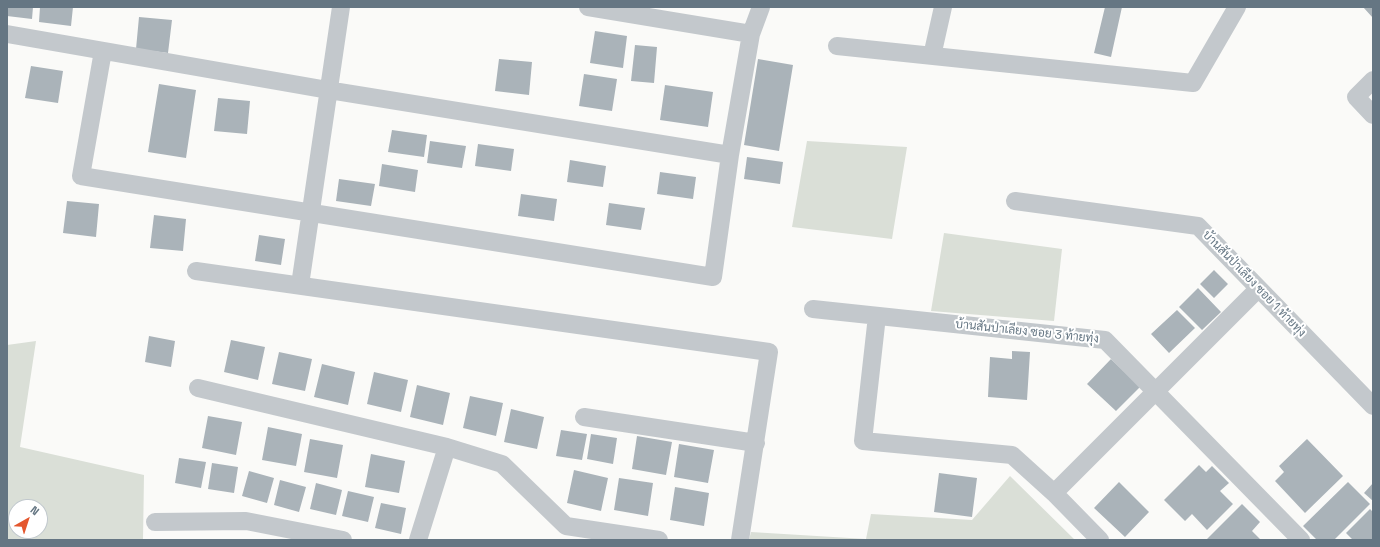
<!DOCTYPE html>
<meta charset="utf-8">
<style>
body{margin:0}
#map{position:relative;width:1380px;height:547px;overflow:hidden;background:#fafaf8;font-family:"Space Grotesk",sans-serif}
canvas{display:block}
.frame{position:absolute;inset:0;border:8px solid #657683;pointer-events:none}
.north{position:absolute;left:8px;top:499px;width:40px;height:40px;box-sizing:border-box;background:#fff;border:1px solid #c1c8cd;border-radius:50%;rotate:39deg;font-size:11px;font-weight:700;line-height:16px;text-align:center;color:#657683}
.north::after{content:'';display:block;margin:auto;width:14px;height:18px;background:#e4572e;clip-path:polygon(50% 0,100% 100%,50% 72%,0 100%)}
</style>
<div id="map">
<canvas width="1380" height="547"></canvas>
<div class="frame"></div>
<div class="north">N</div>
</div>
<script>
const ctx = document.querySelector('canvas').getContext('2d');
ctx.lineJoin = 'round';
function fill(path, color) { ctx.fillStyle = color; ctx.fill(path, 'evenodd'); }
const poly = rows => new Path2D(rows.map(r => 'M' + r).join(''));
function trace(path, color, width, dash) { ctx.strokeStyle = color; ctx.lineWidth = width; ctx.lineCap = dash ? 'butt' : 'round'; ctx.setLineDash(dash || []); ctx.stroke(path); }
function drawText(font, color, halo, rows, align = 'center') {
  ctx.font = font + ' "Space Grotesk",Sarabun,sans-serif'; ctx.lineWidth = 4; ctx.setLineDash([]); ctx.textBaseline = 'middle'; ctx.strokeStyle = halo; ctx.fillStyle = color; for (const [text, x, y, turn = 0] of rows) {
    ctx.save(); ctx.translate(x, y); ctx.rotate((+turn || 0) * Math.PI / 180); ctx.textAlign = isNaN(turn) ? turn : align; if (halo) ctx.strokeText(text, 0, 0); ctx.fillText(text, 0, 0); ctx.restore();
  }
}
fill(poly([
 [807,141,907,147,892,239,792,227],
 [944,233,1062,249,1054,321,931,311],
 [36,341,20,447,144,475,143,540,7,540,7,345],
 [16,507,40,507,40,531,16,531],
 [1010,476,1075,540,749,540,751,532,866,539,871,514,972,520]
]), '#dadfd7');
fill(poly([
 [7,7,33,7,32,19,7,16],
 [40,7,73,7,71,26,39,22],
 [1105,7,1122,7,1111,57,1094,53],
 [1363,7,1373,7,1373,18],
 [139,17,172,20,168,53,136,49],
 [595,31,627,36,623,68,590,63],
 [635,45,657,47,654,83,631,81],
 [499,59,532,62,529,95,495,91],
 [758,59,793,65,779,151,744,145],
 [31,66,63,71,58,103,25,98],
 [584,74,617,79,612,111,579,106],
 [159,84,196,90,186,158,148,152],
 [665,85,713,92,708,127,660,120],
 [218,98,250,101,247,134,214,131],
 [392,130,427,135,424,157,388,152],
 [430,141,466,146,462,168,427,163],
 [478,144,514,149,511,171,475,166],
 [747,157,783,162,780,184,744,179],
 [570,160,606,166,603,187,567,182],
 [382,164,418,170,415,192,379,186],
 [660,172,696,177,693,199,657,194],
 [339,179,375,184,371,206,336,201],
 [521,194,557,199,554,221,518,216],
 [67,201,99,204,96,237,63,233],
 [609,203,645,208,641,230,606,225],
 [154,215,186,219,183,251,150,248],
 [259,235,285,239,281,265,255,261],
 [1214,270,1228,284,1214,298,1200,284],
 [1198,288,1221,312,1202,330,1179,307],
 [1177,310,1195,328,1169,353,1151,334],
 [149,336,175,341,171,367,145,362],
 [231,340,265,347,258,380,224,372],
 [1012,351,1030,352,1027,400,988,397,990,357,1012,359],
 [279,352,312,359,305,391,272,384],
 [1111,359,1140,387,1116,411,1087,384],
 [322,364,355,372,348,405,314,397],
 [374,372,408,380,401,412,367,404],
 [417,385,450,393,443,425,410,417],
 [470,396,503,403,496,436,463,428],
 [511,409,544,417,537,449,504,442],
 [208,416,242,422,236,455,202,448],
 [268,427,302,434,296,466,262,460],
 [561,430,587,434,582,460,556,456],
 [591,434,617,438,613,464,587,459],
 [637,436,672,442,666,475,632,469],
 [310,439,343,445,337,478,304,472],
 [1307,439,1343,476,1305,513,1275,481,1284,472,1279,466],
 [679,444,714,450,708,483,674,477],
 [371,454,405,461,399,493,365,487],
 [179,458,206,462,201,488,175,483],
 [212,463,238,467,234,493,208,489],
 [1199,465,1206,472,1212,466,1229,483,1220,491,1233,504,1207,530,1192,514,1185,521,1164,500],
 [574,470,608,478,601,511,567,503],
 [249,471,274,478,267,503,242,496],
 [939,473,977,478,972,517,934,512],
 [619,478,653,483,648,516,614,510],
 [280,480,306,487,299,512,274,505],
 [1119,482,1149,512,1125,537,1094,508],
 [1348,482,1370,504,1334,540,1317,540,1303,526],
 [316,483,342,490,336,515,310,509],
 [1373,483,1373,501,1364,493],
 [675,487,709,493,704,526,670,520],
 [348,491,374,497,368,522,342,516],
 [381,503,406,508,401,534,375,528],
 [1242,504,1260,522,1252,531,1261,540,1206,540],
 [1370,509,1373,512,1373,540,1353,540,1346,533]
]), '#aab3b9');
trace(poly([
 [588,7,751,34],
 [7,34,328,90,730,155],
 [837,46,1193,83,1237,7],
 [103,51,81,176,713,277,730,155,751,34,761,7],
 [932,56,943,7],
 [1373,80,1356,97,1373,115],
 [1015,201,1198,226,1373,406],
 [196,271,769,352,740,540],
 [300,285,341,7],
 [813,309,1105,340,1301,540],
 [877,316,863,441,1012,455,1054,493,1100,540],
 [198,388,447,447,502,464,566,526,659,540],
 [584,417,756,443],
 [1054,493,1258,289],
 [155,522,246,521,343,540],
 [418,540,447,447]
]), '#c3c8cc', 18);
drawText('12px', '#657683', '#fff', [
 ["บ้านสันป่าเลียง ซอย 1 ท้ายทุ่ง",1254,284,46],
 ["บ้านสันป่าเลียง ซอย 3 ท้ายทุ่ง",1027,332,6]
]);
</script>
